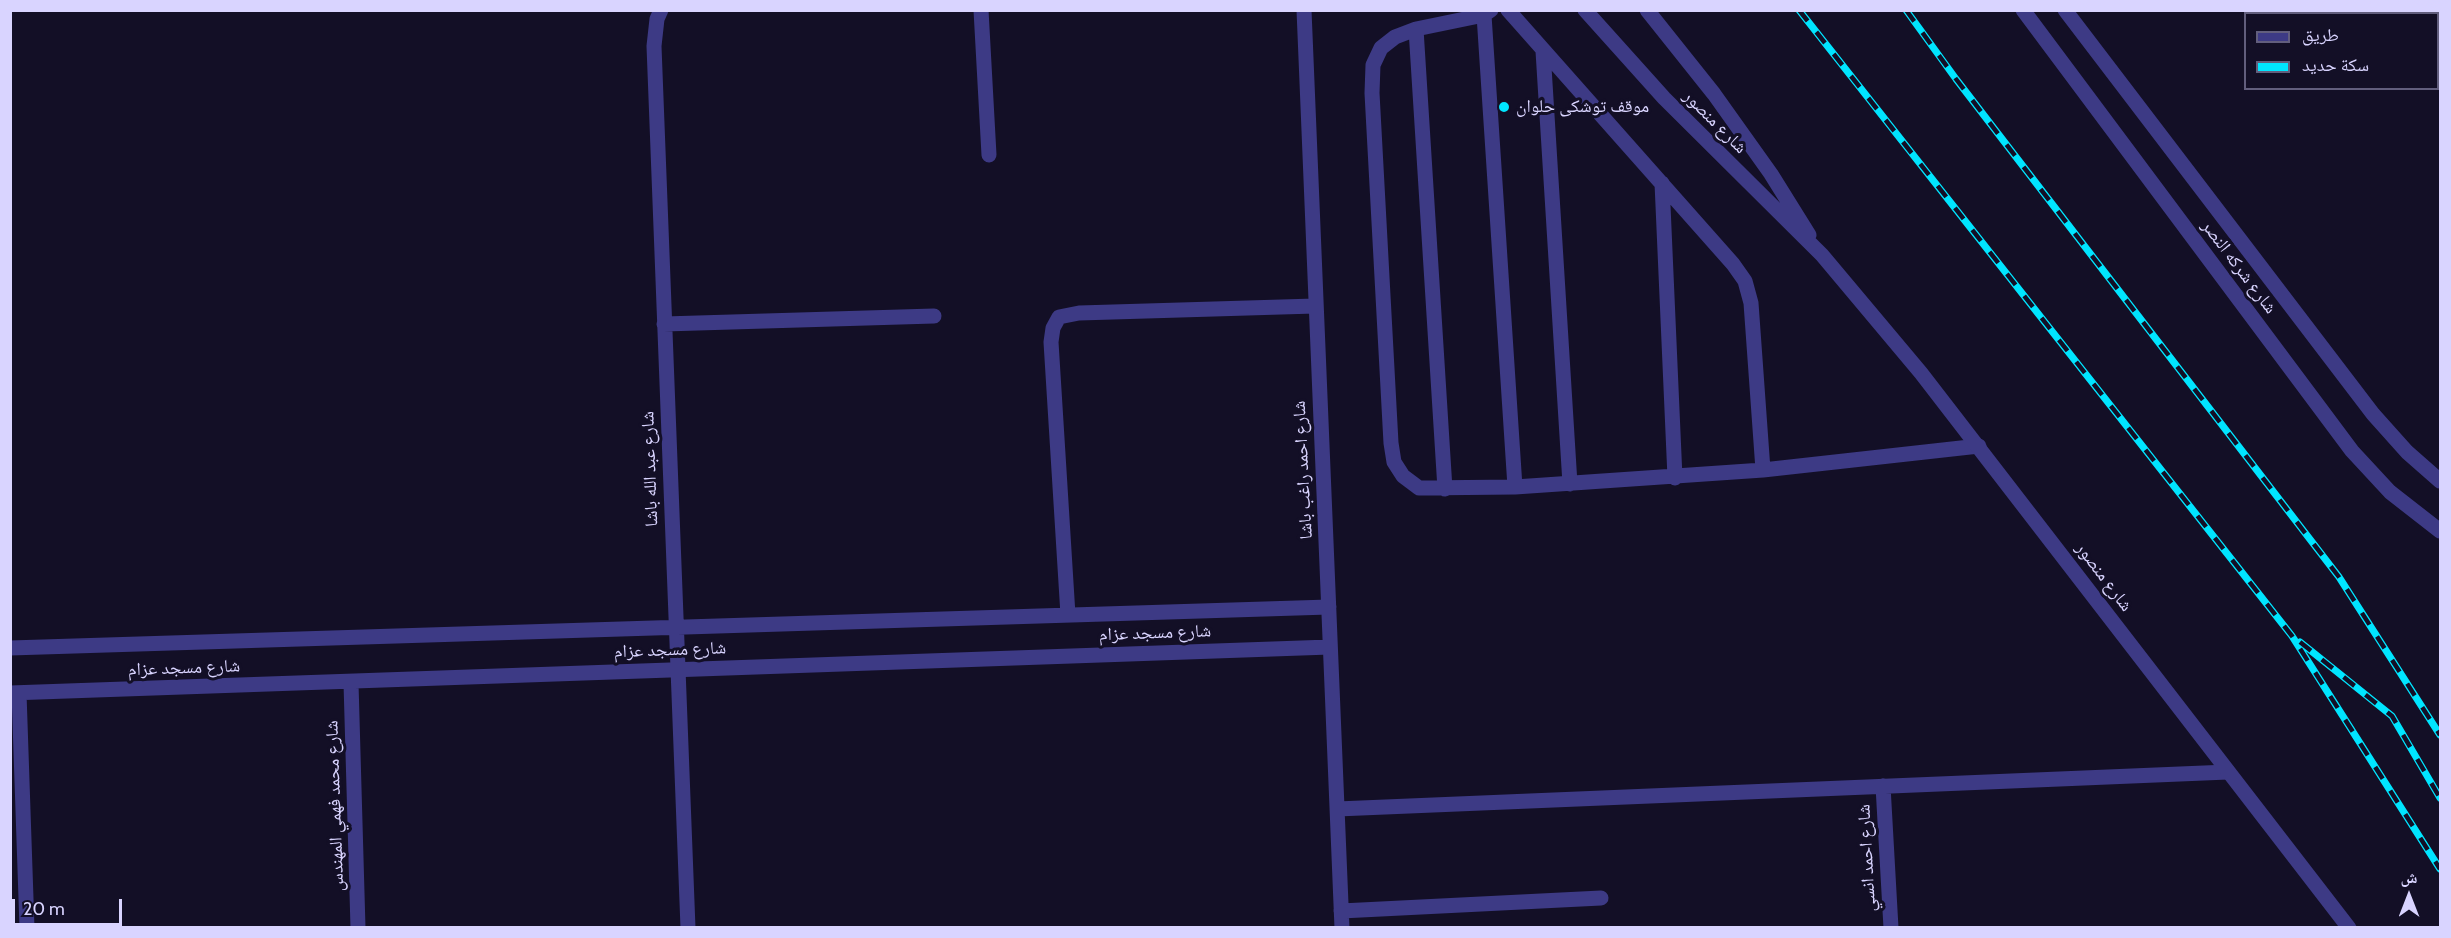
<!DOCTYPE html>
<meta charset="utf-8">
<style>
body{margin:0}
#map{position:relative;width:2451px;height:938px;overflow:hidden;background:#130f26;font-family:Cabin,"Noto Naskh Arabic",sans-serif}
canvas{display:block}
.frame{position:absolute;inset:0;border:12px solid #d9d4ff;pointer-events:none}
.legend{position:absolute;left:2244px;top:12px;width:195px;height:78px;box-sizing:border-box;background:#130f26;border:2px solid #625e7d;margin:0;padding:8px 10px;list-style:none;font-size:18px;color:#d9d4ff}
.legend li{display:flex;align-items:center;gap:12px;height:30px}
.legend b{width:30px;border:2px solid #625e7d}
.north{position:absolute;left:2379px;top:866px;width:60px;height:60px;-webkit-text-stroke:4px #130f26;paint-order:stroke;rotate:0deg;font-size:16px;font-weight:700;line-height:24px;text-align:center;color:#d9d4ff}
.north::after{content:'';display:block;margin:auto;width:21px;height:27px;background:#d9d4ff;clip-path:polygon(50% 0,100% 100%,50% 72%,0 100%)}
.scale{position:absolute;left:12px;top:899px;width:110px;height:27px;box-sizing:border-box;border:3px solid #d9d4ff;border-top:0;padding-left:8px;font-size:18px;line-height:21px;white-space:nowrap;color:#d9d4ff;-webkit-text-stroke:4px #130f26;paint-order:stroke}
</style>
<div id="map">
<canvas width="2451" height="938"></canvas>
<div class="frame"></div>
<ul class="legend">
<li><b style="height:8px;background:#3d3a85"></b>طريق</li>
<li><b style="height:8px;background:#00e5ff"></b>سكة حديد</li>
</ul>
<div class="north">ش</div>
<div class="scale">20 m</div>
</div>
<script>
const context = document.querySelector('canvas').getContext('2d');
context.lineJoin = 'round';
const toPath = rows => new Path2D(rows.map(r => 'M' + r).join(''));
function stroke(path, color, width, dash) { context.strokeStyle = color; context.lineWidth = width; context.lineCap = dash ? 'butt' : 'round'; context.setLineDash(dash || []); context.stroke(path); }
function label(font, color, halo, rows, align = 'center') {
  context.font = font + ' Cabin,"Noto Naskh Arabic",sans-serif'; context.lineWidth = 6; context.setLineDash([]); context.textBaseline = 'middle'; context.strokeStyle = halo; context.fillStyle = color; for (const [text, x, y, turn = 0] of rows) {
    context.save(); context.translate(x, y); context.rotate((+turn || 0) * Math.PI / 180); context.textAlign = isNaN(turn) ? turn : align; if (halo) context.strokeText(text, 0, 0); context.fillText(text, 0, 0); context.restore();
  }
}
const service = toPath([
 [1491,10,1484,15,1416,29,1395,37,1381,48,1373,65,1372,93,1391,443,1394,462,1403,476,1419,488,1515,487,1763,470,1979,446],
 [1508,10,1733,264,1745,281,1751,303,1763,470],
 [1484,15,1515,487],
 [1416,29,1445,489],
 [1543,51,1570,484],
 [1662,183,1675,478]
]);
const minor = toPath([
 [661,10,657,19,654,46,688,928],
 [981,10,989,155],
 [1304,10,1342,928],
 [664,324,934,316],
 [1068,615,1051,342,1053,328,1059,317,1079,313,1315,306],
 [10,648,1329,607],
 [351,683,358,928],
 [10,693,1330,647],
 [19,693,27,928],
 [1883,786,1891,928],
 [1337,809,2228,772],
 [1341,911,1601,898]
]);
const tertiary = toPath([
 [1585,10,1664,98,1822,255,1921,373,2349,928],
 [1647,10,1714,94,1771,174,1809,235],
 [2023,10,2352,451,2390,492,2440,531],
 [2065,10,2373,414,2407,452,2440,481]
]);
const rail = toPath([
 [1799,10,2292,636,2440,869],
 [1906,10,1956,79,2339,577,2440,735],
 [2300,642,2392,716,2440,798]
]);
const markers = [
 [1504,107,6,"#00e5ff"]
];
const poiNames = [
 ["موقف توشكى حلوان",1516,107]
];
const streetNames = [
 ["شارع منصور",1715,122,45],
 ["شارع شركه النصر",2239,267,53],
 ["شارع عبد الله باشا",650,469,-92],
 ["شارع احمد راغب باشا",1303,470,-93],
 ["شارع منصور",2104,577,53],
 ["شارع مسجد عزام",1155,633,-2],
 ["شارع مسجد عزام",670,650,-2],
 ["شارع مسجد عزام",184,668,-2],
 ["شارع محمد فهمي المهندس",335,806,-92],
 ["شارع احمد انسي",1867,858,-93]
];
stroke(service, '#3d3a85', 15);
stroke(minor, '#3d3a85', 15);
stroke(tertiary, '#3d3a85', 15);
stroke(rail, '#00e5ff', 7);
stroke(rail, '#130f26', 4.5, [14]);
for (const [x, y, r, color] of markers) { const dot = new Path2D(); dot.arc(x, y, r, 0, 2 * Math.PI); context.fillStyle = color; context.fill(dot); stroke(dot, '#130f26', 2); }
label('18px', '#d9d4ff', '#130f26', poiNames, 'left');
label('18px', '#d9d4ff', '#130f26', streetNames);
</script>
